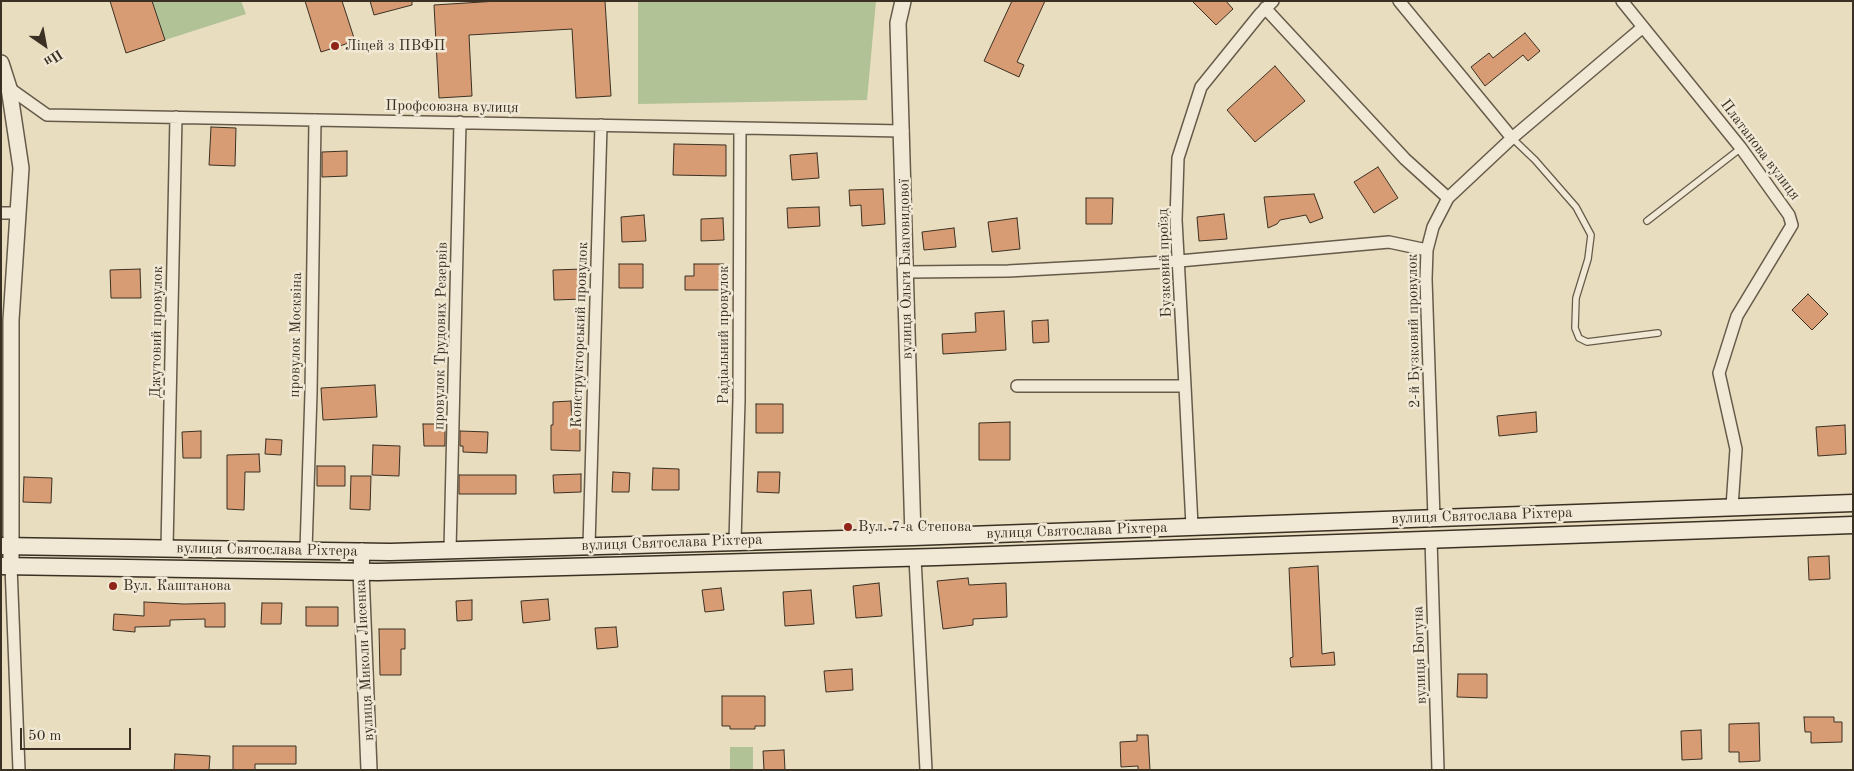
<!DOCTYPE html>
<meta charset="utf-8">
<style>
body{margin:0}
#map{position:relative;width:1854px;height:771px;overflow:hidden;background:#e9ddbf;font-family:"Old Standard TT",serif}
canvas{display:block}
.frame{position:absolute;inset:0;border:2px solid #3a3023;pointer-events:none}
.north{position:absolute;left:20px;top:20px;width:50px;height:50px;-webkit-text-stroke:4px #f1e9d5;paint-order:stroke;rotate:147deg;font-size:14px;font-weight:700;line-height:20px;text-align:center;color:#3a3023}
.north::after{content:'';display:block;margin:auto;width:18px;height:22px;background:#3a3023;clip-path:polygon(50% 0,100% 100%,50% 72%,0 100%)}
.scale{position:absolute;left:20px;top:728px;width:111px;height:22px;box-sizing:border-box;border:2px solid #3a3023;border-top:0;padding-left:6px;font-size:15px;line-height:18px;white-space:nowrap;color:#3a3023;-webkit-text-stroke:4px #f1e9d5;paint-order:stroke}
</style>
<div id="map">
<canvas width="1854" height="771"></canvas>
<div class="frame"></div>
<div class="north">Пн</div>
<div class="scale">50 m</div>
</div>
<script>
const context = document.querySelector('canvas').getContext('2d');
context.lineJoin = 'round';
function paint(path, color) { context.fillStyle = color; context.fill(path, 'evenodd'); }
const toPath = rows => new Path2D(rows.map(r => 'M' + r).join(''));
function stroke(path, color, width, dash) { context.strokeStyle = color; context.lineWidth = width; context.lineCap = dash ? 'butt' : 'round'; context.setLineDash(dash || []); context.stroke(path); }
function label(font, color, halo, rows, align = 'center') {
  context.font = font + ' "Old Standard TT",serif'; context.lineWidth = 5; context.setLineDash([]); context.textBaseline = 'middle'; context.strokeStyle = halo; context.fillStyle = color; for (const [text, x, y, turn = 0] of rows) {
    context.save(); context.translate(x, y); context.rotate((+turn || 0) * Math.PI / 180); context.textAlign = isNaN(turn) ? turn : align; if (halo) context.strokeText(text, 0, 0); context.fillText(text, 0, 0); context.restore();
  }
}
const green = toPath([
 [152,1,241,1,246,14,165,40],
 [638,1,876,1,867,100,638,104],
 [730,747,753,747,753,770,730,770]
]);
const building = toPath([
 [110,1,152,1,165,40,126,53,110,1],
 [305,1,342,1,355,41,321,52,305,1],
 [370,1,412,1,412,5,374,15,370,1],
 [498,1,605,1,611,96,576,98,572,29,469,35,472,96,439,98,434,5,498,1],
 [1012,1,1045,1,1017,62,1024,65,1019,77,984,61,1012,1],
 [1192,1,1226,1,1233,9,1216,25,1192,1],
 [1525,33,1540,51,1528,61,1523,55,1485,86,1471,67,1489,53,1493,58,1525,33],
 [1275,66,1305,101,1255,142,1227,110,1275,66],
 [211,127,236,128,235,166,209,165,211,127],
 [674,144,726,145,726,176,673,175,674,144],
 [347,151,347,176,322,177,322,152,347,151],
 [817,153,819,178,792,180,790,155,817,153],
 [1378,167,1398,198,1374,213,1354,182,1378,167],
 [883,189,885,224,862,226,861,205,850,206,849,190,883,189],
 [1314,194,1323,218,1310,223,1306,215,1280,220,1277,224,1268,228,1264,197,1314,194],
 [1086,198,1113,198,1112,224,1086,224,1086,198],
 [819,207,820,226,788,228,787,208,819,207],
 [1224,214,1227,239,1199,241,1197,217,1224,214],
 [644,215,646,241,622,242,621,217,644,215],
 [723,218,724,240,701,241,701,219,723,218],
 [1017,218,1020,249,992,252,988,222,1017,218],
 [954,228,956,247,924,250,922,232,954,228],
 [619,264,643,264,643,288,619,288,619,264],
 [694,264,724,264,724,290,685,290,685,276,694,276,694,264],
 [140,269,141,298,111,298,110,270,140,269],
 [583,269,584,299,554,300,553,270,583,269],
 [1808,294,1828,314,1812,330,1792,310,1808,294],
 [1004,311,1006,350,943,354,942,334,976,332,975,313,1004,311],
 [1048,320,1049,342,1033,343,1032,321,1048,320],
 [375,385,377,417,323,420,321,388,375,385],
 [571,401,572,426,580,426,580,451,551,450,551,425,553,425,553,402,571,401],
 [756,404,783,404,783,433,756,433,756,404],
 [1536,412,1537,432,1499,436,1497,416,1536,412],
 [1010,422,1010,460,979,460,979,423,1010,422],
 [423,424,445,424,445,446,424,446,423,424],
 [1845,425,1846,454,1818,456,1816,427,1845,425],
 [201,431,201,458,183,458,182,432,201,431],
 [460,431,488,432,487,453,463,452,463,446,460,446,460,431],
 [266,439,282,440,281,455,265,454,266,439],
 [373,445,400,446,399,476,372,475,373,445],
 [259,454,260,472,245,472,244,510,227,509,227,455,259,454],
 [317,466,345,466,345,486,317,486,317,466],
 [653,468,679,469,679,490,652,490,653,468],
 [613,472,630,473,629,492,612,492,613,472],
 [758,472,780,472,779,493,757,492,758,472],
 [581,474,581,492,554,493,553,475,581,474],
 [459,475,516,475,516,494,459,494,459,475],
 [351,476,371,476,370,510,350,509,351,476],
 [24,477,52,478,51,503,23,502,24,477],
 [1829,556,1830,579,1809,580,1808,557,1829,556],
 [1318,566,1322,654,1334,652,1335,665,1291,667,1290,658,1293,657,1289,568,1318,566],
 [968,578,969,585,1006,583,1007,617,973,619,973,625,943,629,937,581,968,578],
 [879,583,882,616,856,618,853,586,879,583],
 [721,588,724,610,705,612,702,590,721,588],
 [811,590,814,624,785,626,783,592,811,590],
 [548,599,550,620,523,623,521,601,548,599],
 [472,600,472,620,457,621,456,601,472,600],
 [144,602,184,604,225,603,225,627,205,627,205,619,170,620,170,626,135,627,135,632,113,630,114,614,144,616,144,602],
 [262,603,282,603,281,624,261,624,262,603],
 [306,607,338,607,338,626,306,626,306,607],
 [616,627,618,647,597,649,595,628,616,627],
 [379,629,405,629,405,649,401,649,401,675,380,675,379,629],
 [852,669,853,690,826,692,824,671,852,669],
 [1458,674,1487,674,1487,698,1457,697,1458,674],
 [722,696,765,696,765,726,755,726,755,729,730,729,730,726,722,726,722,696],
 [1804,717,1834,717,1834,722,1842,722,1842,742,1811,743,1811,732,1805,732,1804,717],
 [1759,723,1760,761,1739,762,1739,752,1729,752,1729,724,1759,723],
 [1701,730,1702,759,1682,760,1681,731,1701,730],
 [1137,735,1148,735,1150,770,1138,770,1138,766,1121,767,1120,742,1137,741,1137,735],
 [233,746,296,746,296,764,255,764,255,770,233,770,233,746],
 [784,750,785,770,764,770,763,751,784,750],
 [175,754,210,756,209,770,174,770,175,754]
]);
const service = toPath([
 [1512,138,1535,160,1576,207,1591,235,1588,259,1576,298,1575,328,1579,338,1587,342,1658,333],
 [1647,221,1741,148]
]);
const minor = toPath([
 [1399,1,1512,138],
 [1622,1,1741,148,1789,215,1792,225,1737,316,1719,373,1736,449,1732,507],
 [1265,8,1405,159,1448,198],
 [9,88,47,115,903,131],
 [1,213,18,213],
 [907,272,1008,271,1101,266,1179,261,1389,242,1427,250],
 [1017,386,1185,386,1176,220,1178,158,1201,87,1260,14,1273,1],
 [1185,386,1192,526],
 [1434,518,1426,279,1427,250,1433,227,1448,198,1512,138,1643,27],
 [1431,539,1438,770],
 [735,542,739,400,740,128],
 [589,546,601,125],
 [167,548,176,117],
 [306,550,311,393,315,120],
 [450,550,460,122],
 [915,558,926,770],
 [11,566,19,770]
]);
const tertiary = toPath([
 [903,1,898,23,913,537],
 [1,63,9,88,21,168,11,320,11,566],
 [362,551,361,571,369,770]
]);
const secondary = toPath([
 [1,546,390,552,913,537,1853,503],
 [1,566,378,572,936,557,1853,525]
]);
const markers = [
 [335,46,5,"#8f2418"],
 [848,527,5,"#8f2418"],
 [113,586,5,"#8f2418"]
];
const poiNames = [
 ["Ліцей з ПВФП",345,46],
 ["Вул. 7-а Степова",858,527],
 ["Вул. Каштанова",123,586]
];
const streetNames = [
 ["Профсоюзна вулиця",452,107,1],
 ["Платанова вулиця",1760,150,53],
 ["Бузковий проїзд",1165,263,-92],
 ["вулиця Ольги Благовидової",906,269,-91],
 ["2-й Бузковий провулок",1414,331,-91],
 ["Джутовий провулок",157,332,-89],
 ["провулок Москвіна",296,335,-89],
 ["Конструкторський провулок",580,335,-88],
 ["Радіальний провулок",724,335,-90],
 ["провулок Трудових Резервів",441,336,-89],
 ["вулиця Святослава Ріхтера",1482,516,-2],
 ["вулиця Святослава Ріхтера",1077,531,-2],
 ["вулиця Святослава Ріхтера",672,543,-2],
 ["вулиця Святослава Ріхтера",267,550,1],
 ["вулиця Богуна",1420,655,-92],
 ["вулиця Миколи Лисенка",365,660,-93]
];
paint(green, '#b1c296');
paint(building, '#d89c75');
stroke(building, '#3a3023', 1);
stroke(service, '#665b4a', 8);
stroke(minor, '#665b4a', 14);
stroke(tertiary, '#665b4a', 18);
stroke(secondary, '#3a3023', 19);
stroke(service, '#f1e9d5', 5.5);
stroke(minor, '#f1e9d5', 11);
stroke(tertiary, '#f1e9d5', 15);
stroke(secondary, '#f1e9d5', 16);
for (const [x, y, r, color] of markers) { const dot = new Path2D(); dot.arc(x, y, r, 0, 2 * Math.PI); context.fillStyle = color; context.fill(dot); stroke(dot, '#f1e9d5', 2); }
label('15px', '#3a3023', '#f1e9d5', poiNames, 'left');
label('15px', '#3a3023', '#f1e9d5', streetNames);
</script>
